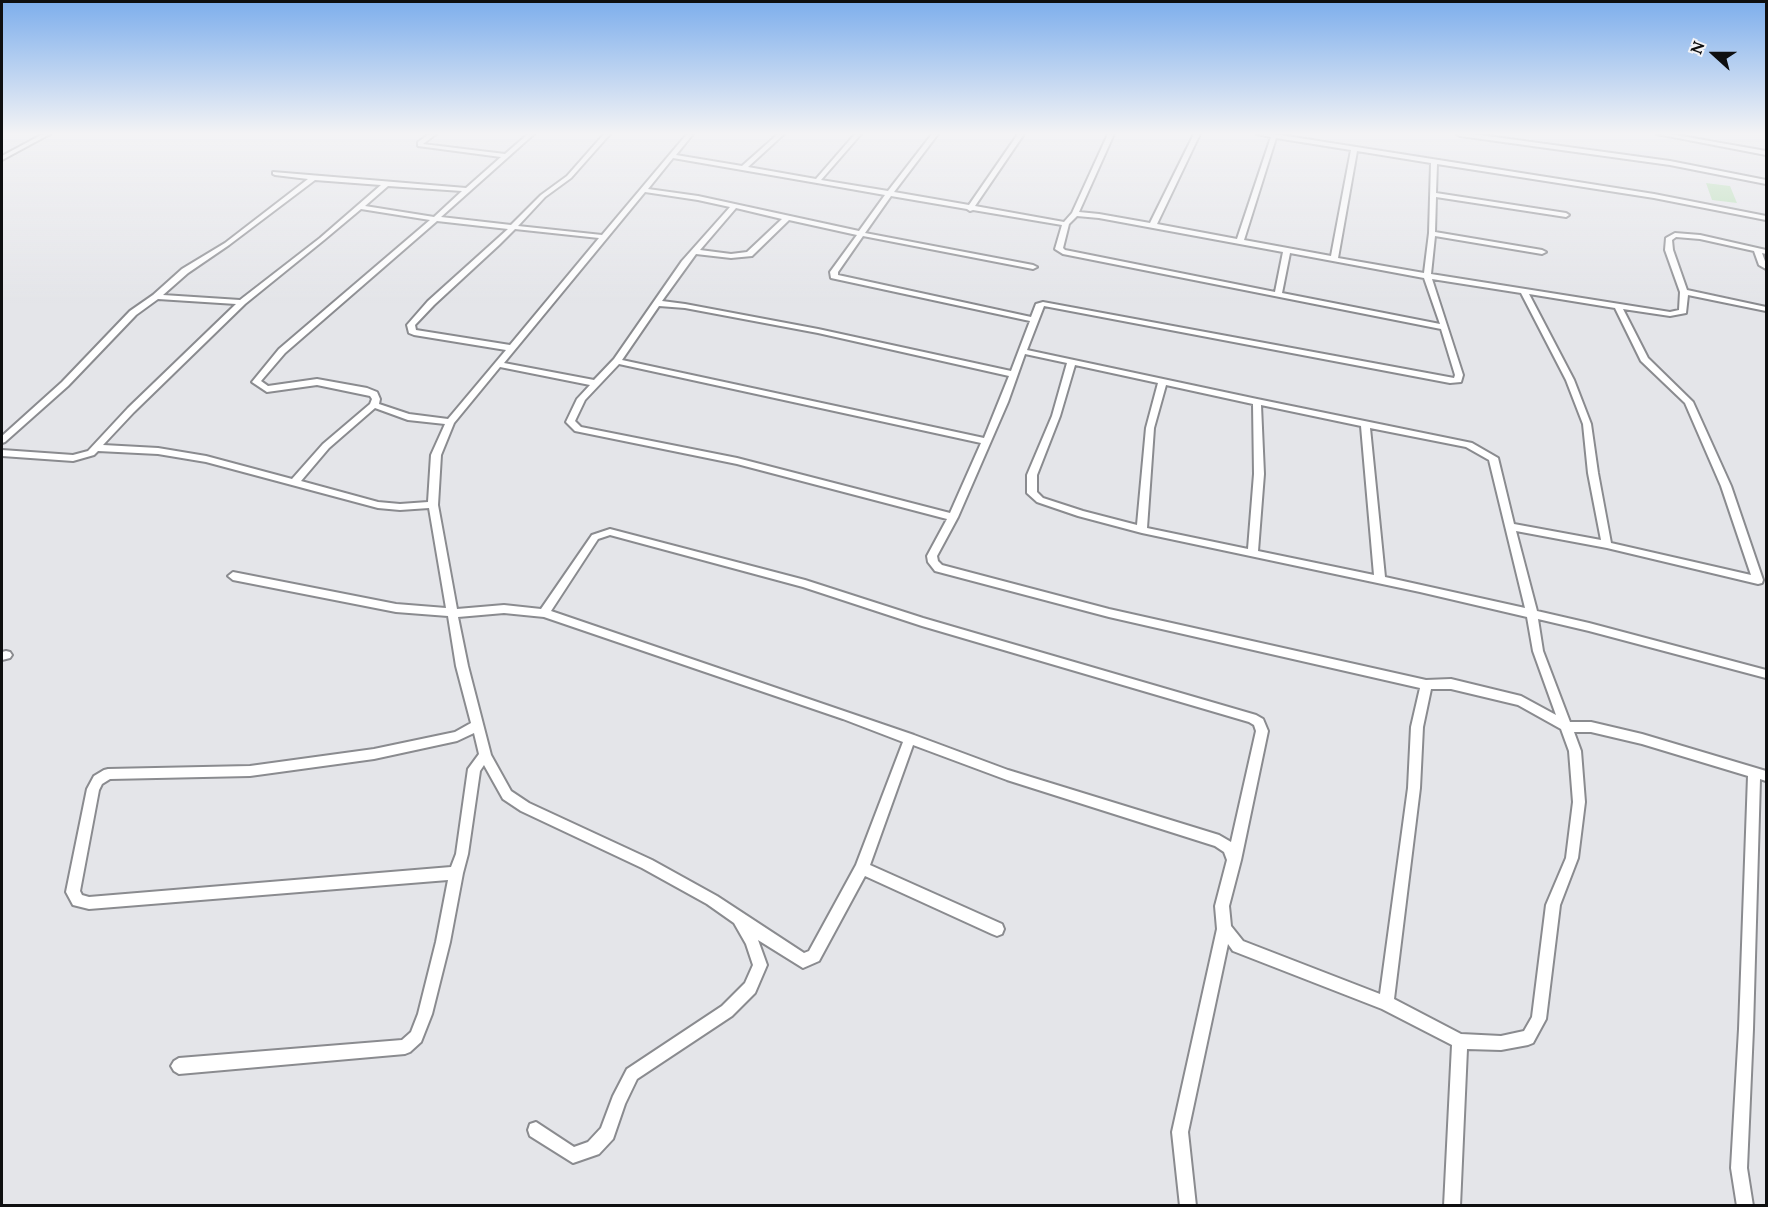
<!DOCTYPE html>
<style>
body{margin:0}
#map{position:relative;width:1768px;height:1207px;overflow:hidden;background:#e4e5e9;font-family:Lora,serif}
canvas{display:block}
.frame{position:absolute;inset:0;border:3px solid #0e0f10;pointer-events:none}
.north{position:absolute;left:1684px;top:24px;width:60px;height:60px;-webkit-text-stroke:4px #f2f3f7;paint-order:stroke;rotate:291deg;font-size:16px;font-weight:700;line-height:24px;text-align:center;color:#0e0f10}
.north::after{content:'';display:block;margin:auto;width:21px;height:27px;background:#0e0f10;clip-path:polygon(50% 0,100% 100%,50% 72%,0 100%)}
</style>
<div id="map">
<canvas width="1768" height="1207"></canvas>
<div class="frame"></div>
<div class="north">N</div>
</div>
<script>
const context = document.querySelector('canvas').getContext('2d');
context.lineJoin = 'round';
function paint(path, color) { context.fillStyle = color; context.fill(path, 'evenodd'); }
const toPath = rows => new Path2D(rows.map(r => 'M' + r).join(''));
function stroke(path, color, width, dash) { context.strokeStyle = color; context.lineWidth = width; context.lineCap = dash ? 'butt' : 'round'; context.setLineDash(dash || []); context.stroke(path); }
const green = toPath([
 [1706,183,1730,186,1737,203,1712,200]
]);
const street = toPath([
 [43,134,50,134,2,160,2,156,43,134],
 [429,134,436,134,423,144,505,154,528,134,534,134,441,217,511,225,541,195,567,176,604,134,610,134,571,178,545,197,518,226,602,235,687,134,693,134,676,155,742,166,778,134,784,134,748,167,816,179,855,134,861,134,821,180,888,191,932,134,938,134,894,192,969,205,1018,134,1024,134,975,206,1064,222,1072,213,1108,134,1114,134,1079,212,1099,214,1150,223,1194,134,1200,134,1157,224,1237,239,1271,137,1257,134,1274,134,1654,194,1766,216,1766,220,1654,198,1437,164,1436,193,1566,213,1569,215,1566,217,1436,197,1435,232,1542,250,1546,252,1542,254,1435,236,1431,274,1670,312,1679,310,1680,292,1665,250,1666,238,1675,233,1700,235,1766,250,1766,254,1762,253,1766,264,1766,269,1759,265,1754,251,1700,239,1676,237,1672,240,1673,250,1687,290,1766,307,1766,311,1688,295,1686,313,1670,316,1623,309,1648,358,1693,402,1731,486,1763,580,1762,583,1758,584,1607,548,1516,531,1537,611,1589,623,1766,670,1766,678,1589,631,1538,619,1543,651,1570,722,1591,722,1642,734,1766,771,1766,781,1760,779,1753,1029,1747,1168,1753,1206,1737,1206,1731,1168,1739,1029,1748,776,1642,744,1591,732,1574,732,1581,751,1585,802,1578,858,1560,905,1546,1019,1533,1043,1528,1045,1501,1050,1467,1049,1460,1206,1444,1206,1452,1045,1382,1009,1233,951,1228,944,1188,1132,1196,1206,1180,1206,1172,1132,1217,929,1215,906,1227,860,1224,852,1215,846,1007,780,913,745,870,865,1002,924,1004,929,1002,934,997,936,992,934,865,876,819,961,803,968,758,940,767,965,755,993,732,1016,637,1079,625,1104,613,1139,599,1154,573,1163,530,1136,528,1130,530,1124,536,1122,574,1147,588,1142,601,1128,613,1096,627,1069,722,1006,745,983,753,965,746,944,734,923,707,904,642,868,521,811,503,799,484,765,480,771,468,854,463,873,450,942,432,1014,421,1042,410,1052,405,1054,179,1074,174,1071,171,1066,174,1061,179,1058,402,1040,411,1032,418,1014,436,942,448,880,89,909,73,905,66,892,87,789,94,776,104,770,108,769,250,766,374,749,455,732,471,723,456,666,448,616,396,612,233,580,228,576,233,572,396,604,446,608,429,508,400,510,378,508,206,462,158,454,98,451,94,455,73,461,2,456,2,450,73,455,88,451,128,408,236,304,158,299,136,315,68,386,5,442,2,443,2,436,62,382,130,311,153,295,182,269,225,243,308,179,275,175,273,174,273,172,466,188,501,157,418,146,418,142,429,134],
 [1276,138,1351,150,1331,256,1244,240,1276,138],
 [1357,151,1431,163,1429,233,1424,273,1338,258,1357,151],
 [673,158,817,183,885,195,859,231,698,196,648,189,673,158],
 [315,180,381,185,320,238,240,300,163,295,188,273,229,245,315,180],
 [388,186,462,191,434,217,365,206,388,186],
 [645,192,698,200,730,207,682,261,614,359,594,380,504,363,645,192],
 [891,196,967,209,970,211,973,210,1062,225,1055,249,1063,254,1441,329,1455,375,1454,378,1043,302,1036,304,1031,317,838,275,838,272,863,236,1033,269,1037,267,1033,265,865,233,891,196],
 [736,208,782,219,747,252,731,254,700,250,736,208],
 [361,209,430,220,279,349,252,382,267,392,317,385,370,396,372,399,370,404,323,444,292,479,206,456,158,448,103,445,134,412,245,304,324,240,361,209],
 [1077,216,1099,218,1283,252,1275,292,1065,250,1063,248,1069,224,1077,216],
 [789,220,857,235,830,272,831,278,1030,321,1011,371,818,329,685,304,662,301,696,254,731,258,752,256,789,220],
 [437,221,508,229,428,301,407,325,409,333,414,335,506,350,448,419,409,414,379,404,380,399,377,392,367,388,317,379,268,386,261,381,285,353,437,221],
 [515,229,599,238,510,345,416,330,415,325,434,305,499,245,515,229],
 [1290,253,1424,278,1440,324,1282,293,1290,253],
 [1432,279,1521,293,1566,380,1583,424,1588,473,1601,540,1514,524,1498,458,1472,443,1257,399,1027,350,1044,306,1450,383,1461,382,1463,375,1432,279],
 [1529,294,1615,308,1641,361,1685,403,1721,486,1751,575,1611,543,1598,473,1591,424,1574,380,1529,294],
 [659,306,685,308,818,333,1009,376,984,438,622,360,659,306],
 [1025,354,1067,363,1052,416,1027,475,1027,493,1037,502,1078,516,1142,533,1420,592,1527,617,1533,651,1556,715,1521,696,1451,679,1426,680,1109,609,942,565,938,561,937,556,958,517,1008,402,1025,354],
 [619,364,981,443,950,513,737,458,581,427,575,421,585,400,619,364],
 [1075,365,1158,383,1146,428,1137,525,1083,511,1043,498,1037,492,1037,475,1060,416,1075,365],
 [500,367,590,385,577,399,566,422,575,431,737,464,947,519,927,556,928,562,935,571,1109,617,1420,688,1411,727,1408,788,1380,994,1243,941,1231,926,1229,906,1241,860,1268,731,1263,719,1256,715,923,618,805,580,610,529,592,535,541,609,504,605,457,609,438,505,441,455,454,423,500,367],
 [1166,385,1253,404,1254,474,1248,549,1147,528,1154,428,1166,385],
 [1261,405,1361,426,1374,575,1258,551,1264,474,1261,405],
 [375,408,408,420,445,424,431,455,428,502,400,504,378,502,301,481,329,448,375,408],
 [1370,428,1466,447,1489,460,1525,608,1385,577,1370,428],
 [610,535,803,587,922,626,1249,722,1254,725,1256,731,1231,842,1219,835,1008,770,914,735,551,611,598,539,610,535],
 [504,613,544,617,843,719,903,742,856,865,809,951,804,953,717,896,652,860,529,803,511,791,491,755,468,666,458,617,504,613],
 [1431,689,1451,689,1518,705,1561,729,1569,751,1573,802,1566,858,1546,905,1532,1017,1524,1031,1501,1036,1461,1034,1394,999,1420,788,1423,727,1431,689],
 [474,733,479,754,468,769,456,854,451,867,89,897,82,895,80,891,99,790,102,784,110,779,250,776,374,759,457,741,474,733],
 [1457,134,1473,134,1670,161,1766,180,1766,184,1670,165,1460,136,1457,134],
 [1657,134,1670,134,1766,151,1766,155,1657,134],
 [6,651,10,652,12,655,10,658,2,660,2,652,6,651]
]);
paint(green, '#b1dcad');
stroke(street, '#8a8b8f', 4);
paint(street, '#fff');
const sky = context.createLinearGradient(0, 0, 0, 303);
sky.addColorStop(0, '#7daeec');
sky.addColorStop(0.44, '#f3f3f5');
sky.addColorStop(1, '#f3f3f500');
context.fillStyle = sky;
context.fillRect(0, 0, 1768, 303);
</script>
